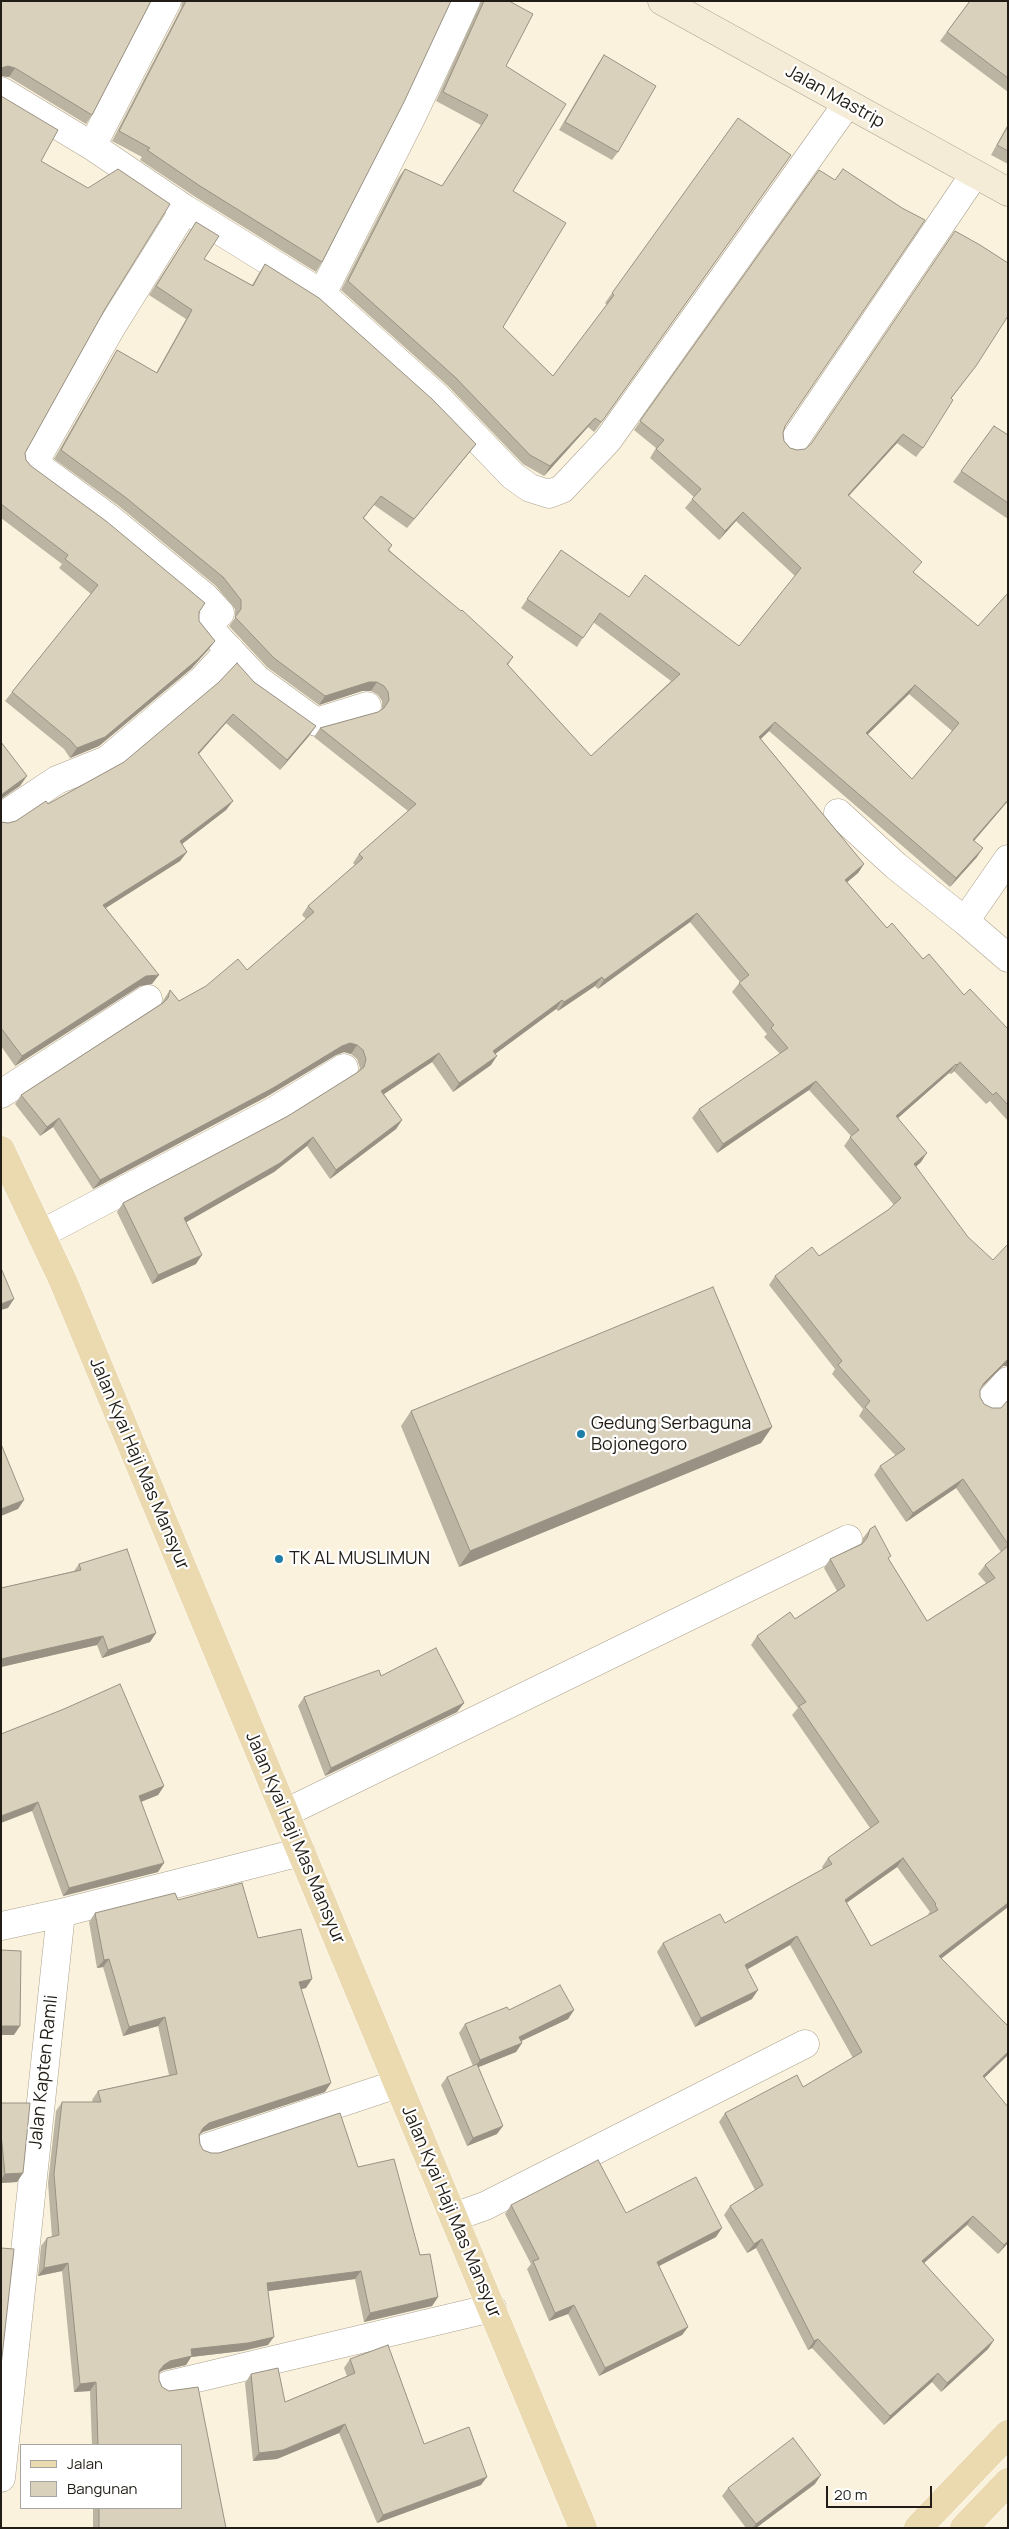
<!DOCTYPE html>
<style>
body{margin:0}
#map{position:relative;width:1009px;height:2529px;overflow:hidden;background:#fbf2dd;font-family:Manrope,sans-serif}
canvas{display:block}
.frame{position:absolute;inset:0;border:2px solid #211d16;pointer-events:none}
.legend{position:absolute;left:20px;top:2444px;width:162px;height:65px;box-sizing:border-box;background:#fff;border:1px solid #a6a5a2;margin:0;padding:6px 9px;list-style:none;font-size:15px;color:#211d16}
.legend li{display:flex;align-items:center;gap:10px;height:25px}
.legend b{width:25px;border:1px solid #a6a5a2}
.scale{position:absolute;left:826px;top:2486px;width:106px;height:22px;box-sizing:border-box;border:2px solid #211d16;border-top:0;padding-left:6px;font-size:15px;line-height:18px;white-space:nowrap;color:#211d16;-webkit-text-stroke:4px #fff;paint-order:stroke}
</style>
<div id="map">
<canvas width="1009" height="2529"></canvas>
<div class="frame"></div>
<ul class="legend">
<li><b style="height:6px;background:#ebd9af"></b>Jalan</li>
<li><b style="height:14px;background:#dad1bc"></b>Bangunan</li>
</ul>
<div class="scale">20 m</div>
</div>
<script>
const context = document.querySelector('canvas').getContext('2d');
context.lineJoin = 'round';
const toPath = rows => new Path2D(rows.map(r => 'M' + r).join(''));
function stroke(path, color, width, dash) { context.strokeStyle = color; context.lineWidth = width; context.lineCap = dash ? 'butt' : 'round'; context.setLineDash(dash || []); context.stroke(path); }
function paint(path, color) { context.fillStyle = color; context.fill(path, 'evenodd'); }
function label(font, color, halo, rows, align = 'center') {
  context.font = font + ' Manrope,sans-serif'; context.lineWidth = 4.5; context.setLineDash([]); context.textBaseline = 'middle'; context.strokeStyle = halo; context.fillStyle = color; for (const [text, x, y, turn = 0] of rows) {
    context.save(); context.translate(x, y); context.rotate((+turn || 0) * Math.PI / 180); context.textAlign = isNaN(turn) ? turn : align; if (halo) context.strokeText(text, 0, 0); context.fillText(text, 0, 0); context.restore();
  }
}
const minor = toPath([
 [1,91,92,146,185,209,322,294,437,397,513,476,530,488,549,494,562,489,608,440,847,104],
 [92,146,167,1],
 [185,209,112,326,34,463,109,518,205,597,220,613,207,626,257,679,316,722,367,706],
 [322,294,411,118,466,1],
 [792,444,974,175],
 [838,813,896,866,965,921],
 [1,817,57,780,107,760,202,680,230,650],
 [1008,859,965,921,1008,958],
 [1,1094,148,999],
 [41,1234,274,1111,344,1068],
 [989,1402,1008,1381],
 [285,1813,848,1539],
 [1,1926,61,1913],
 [208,2147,397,2084],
 [454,2217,485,2206,805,2044],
 [168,2385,492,2308],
 [1,2478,61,1913,301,1852]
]);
const secondary = toPath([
 [662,1,1008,192]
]);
const primary = toPath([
 [1,1150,63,1281,583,2528],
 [918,2528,1008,2434],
 [964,2528,1008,2482]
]);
const wall = toPath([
 [1,1,92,115,86,124,9,77,1,76],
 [182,1,451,1,322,262,316,272,194,196,140,160,142,157,112,141,181,8],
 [481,1,509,1,506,66,513,191,503,327,553,376,607,305,605,303,612,293,791,155,596,430,594,432,588,427,544,476,523,464,448,386,341,290,398,178,405,169,442,186,481,125,436,101],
 [968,1,1008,1,1008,92,940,41,969,2],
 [604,55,618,152,612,160,559,130,598,64],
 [1,96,41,161,105,309,25,453,26,460,31,466,199,612,199,621,215,641,208,650,191,669,99,746,70,758,64,749,5,701,12,692,91,594,59,568,62,564,1,518],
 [1008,124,1008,164,991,155],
 [819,170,785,426,783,433,784,441,790,448,797,450,805,449,976,366,951,399,923,448,916,457,897,443,849,496,914,573,978,626,1008,593,1008,801,974,841,977,857,950,887,769,731,761,739,864,864,858,873,847,882,887,928,964,995,1008,1029,1008,1121,990,1101,986,1104,954,1071,951,1074,949,1073,898,1118,921,1162,916,1167,1003,1366,981,1388,980,1390,980,1397,984,1404,992,1408,1001,1408,1008,1400,1008,1907,941,1958,1008,2026,1008,2055,984,2078,1008,2243,998,2254,967,2225,924,2263,994,2340,988,2349,941,2392,932,2382,884,2425,812,2348,808,2350,756,2248,747,2253,724,2215,730,2206,755,2190,719,2122,725,2113,803,2087,853,2058,790,1945,748,1969,752,1999,695,2027,657,1952,663,1943,725,1923,823,1869,822,1867,828,1858,870,1828,792,1715,798,1708,751,1645,757,1636,795,1619,837,1591,824,1568,830,1559,862,1543,863,1538,870,1529,927,1621,986,1583,978,1574,985,1565,1001,1552,956,1488,906,1522,874,1475,880,1466,896,1456,859,1416,863,1409,832,1374,835,1369,769,1285,775,1276,819,1256,888,1210,894,1205,844,1146,851,1136,809,1090,717,1153,692,1118,699,1109,780,1054,764,1037,767,1034,732,992,740,982,690,922,598,989,595,986,558,1011,556,1009,495,1054,491,1065,453,1092,432,1062,384,1094,402,1120,396,1129,330,1179,307,1146,274,1172,186,1222,196,1264,152,1284,117,1212,123,1203,288,1116,358,1072,360,1068,357,1059,351,1054,344,1052,336,1055,266,1097,93,1189,53,1127,40,1136,15,1104,21,1095,162,1003,164,999,170,990,179,1001,247,970,306,919,302,915,308,906,355,865,353,863,359,854,408,811,314,737,320,728,378,712,382,709,382,701,378,695,371,691,362,691,319,705,267,667,229,626,235,618,235,609,216,586,119,506,54,459,111,360,117,350,156,373,186,319,149,295,196,222,204,259,252,285,259,273,265,264,476,444,469,453,407,528,374,505,364,518,392,545,389,550,513,657,508,665,591,756,671,681,593,622,577,647,521,608,561,550,629,597,739,646,795,576,736,521,719,540,685,508,694,497,650,458,656,448,634,430],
 [909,694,952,731,912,779,868,734],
 [897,1867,930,1912,928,1914,929,1915,871,1946,846,1903],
 [994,426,1008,435,1008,519,953,482],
 [254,682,309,736,280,770,226,723,198,754,233,801,226,810,182,844,187,852,180,861,106,908,152,984,140,986,15,1066,1,1046,1,822,8,823,16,821,48,804,124,762],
 [411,1411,772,1427,761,1443,459,1567,401,1426],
 [79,1564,156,1633,150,1642,102,1658,97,1645,1,1667,1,1588,74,1571],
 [304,1697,464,1703,457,1712,325,1776,298,1706],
 [1,1734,164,1786,158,1795,141,1802,158,1872,63,1896,32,1811],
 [178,1900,258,1938,306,1988,301,1989,325,2092,203,2132,199,2135,200,2144,203,2150,211,2153,358,2167,420,2255,438,2297,432,2306,364,2322,355,2279,268,2291,268,2345,242,2351,191,2357,186,2365,164,2370,159,2372,159,2380,226,2528,93,2528,93,2509,76,2508,181,2508,92,2445,90,2391,74,2392,62,2271,38,2276,41,2246,47,2238,52,2237,48,2183,56,2111,62,2102,93,2102,92,2100,98,2091,169,2075,158,2026,123,2036,103,1967,97,1968,89,1922,95,1913],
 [509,2010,574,2010,568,2019,521,2041,522,2043,516,2052,478,2067,497,2134,467,2146,441,2085,447,2077,473,2066,459,2033,465,2024],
 [1,2103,23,2173,17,2182,1,2183],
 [511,2205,626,2213,716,2237,659,2266,688,2327,682,2335,599,2376,568,2314,549,2321,527,2269,531,2264,505,2214],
 [350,2359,424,2444,481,2485,377,2523,339,2433,277,2459,253,2461,245,2383,251,2374,285,2402,347,2376,344,2368],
 [815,2484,756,2528,746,2528,722,2496,728,2488]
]);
const shadedWall = toPath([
 [8,66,15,68,9,77,1,76,1,68],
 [595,418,588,427,544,476,550,466],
 [903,434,897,443,841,504,848,495],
 [476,444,469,453,407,528,414,519],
 [743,512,736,521,719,540,725,531],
 [215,641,208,650,191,669,99,746,70,758,77,748],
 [369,682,377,682,371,691,362,691,319,705,325,696],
 [915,685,909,694,860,742,866,733],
 [233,714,226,723,191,763,198,753],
 [775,722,769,731,753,746,759,737],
 [316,726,309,736,280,770,287,760],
 [27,776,20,786,1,799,1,795],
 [1008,800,1008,801,967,849,973,840],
 [233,801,226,810,173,851,180,841],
 [983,848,977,857,950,887,956,878],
 [187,852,180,861,96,914,103,905],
 [864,864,858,873,839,889,845,880],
 [697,913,690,922,598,989,604,980],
 [159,975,152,984,140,986,15,1066,22,1056,146,976],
 [602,977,595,986,558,1011,564,1002],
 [562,1000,556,1009,487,1060,493,1051],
 [350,1043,357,1045,351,1054,344,1052,336,1055,266,1097,93,1189,100,1180,342,1046],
 [439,1053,432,1062,375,1100,381,1091],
 [497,1056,491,1065,453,1092,459,1083],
 [960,1062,954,1071,951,1074,957,1065],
 [956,1064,949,1073,890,1125,896,1116],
 [816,1081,809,1090,717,1153,723,1144],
 [59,1118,53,1127,40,1136,47,1127],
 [402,1120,396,1129,330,1179,336,1170],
 [313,1137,307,1146,274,1172,178,1227,184,1218],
 [927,1153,921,1162,908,1173,914,1164],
 [202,1255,196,1264,152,1284,158,1275],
 [14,1299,8,1308,1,1310,1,1304],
 [1008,1359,1008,1366,1003,1366,977,1392,984,1383],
 [772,1427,761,1443,459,1567,470,1551],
 [963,1479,956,1488,906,1522,913,1513],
 [24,1500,18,1509,1,1516,1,1509],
 [156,1633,150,1642,102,1658,108,1650],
 [103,1636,97,1645,1,1667,1,1659],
 [464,1703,457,1712,325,1776,331,1768],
 [164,1786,158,1795,133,1805,139,1796],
 [38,1802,32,1811,1,1823,1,1816],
 [903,1858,897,1867,838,1909,845,1900],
 [164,1863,158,1872,63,1896,69,1888],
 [1008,1903,1008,1907,933,1965,939,1956],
 [797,1936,790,1945,739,1974,745,1965],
 [109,1959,103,1967,97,1968,104,1960],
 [312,1979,306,1988,293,1991,299,1982],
 [758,1990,752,1999,695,2027,701,2018],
 [574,2010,568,2019,513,2045,519,2037],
 [165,2017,158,2026,123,2036,129,2027],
 [1,2026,20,2026,14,2035,1,2035],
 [522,2043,516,2052,474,2069,480,2060],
 [1008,2052,1008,2055,977,2085,983,2076],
 [331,2083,325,2092,203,2132,197,2136,203,2128,209,2123],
 [503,2126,497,2134,467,2146,473,2138],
 [23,2173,17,2182,1,2183,1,2179,5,2174],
 [973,2216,967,2225,916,2270,922,2261],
 [722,2228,716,2237,651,2270,657,2262],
 [762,2239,756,2248,747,2253,754,2244],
 [1008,2241,1008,2243,998,2254,1004,2245],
 [68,2263,62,2271,38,2276,44,2268],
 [361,2271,355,2279,261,2292,267,2283],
 [438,2297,432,2306,364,2322,370,2313],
 [574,2305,568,2314,549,2321,555,2313],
 [688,2327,682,2335,599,2376,605,2368],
 [274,2337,268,2345,242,2351,191,2357,186,2365,164,2370,158,2373,164,2365,191,2349],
 [818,2339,812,2348,808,2350,814,2341],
 [994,2340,988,2349,941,2392,947,2383],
 [938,2373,932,2382,884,2425,890,2416],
 [96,2382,90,2391,74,2392,80,2384],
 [345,2424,339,2433,277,2459,253,2461,259,2453],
 [821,2475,815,2484,756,2528,753,2528,756,2524],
 [487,2477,481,2485,377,2523,383,2515]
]);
const building = toPath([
 [1,1,151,1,92,115,15,68,8,66,1,68,1,1],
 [186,1,451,1,404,102,322,262,200,186,147,150,150,148,119,131,186,1],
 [484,1,509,1,533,14,506,66,566,104,513,191,566,223,503,327,553,376,614,295,612,293,738,118,791,155,603,420,601,422,595,418,550,466,530,455,455,377,348,281,405,169,442,186,488,115,443,92,484,1],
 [970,1,1008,1,1008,78,947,32,970,1],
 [604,55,656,86,618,152,565,122,604,55],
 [1,96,58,130,41,161,88,188,118,169,170,204,105,309,25,453,26,460,31,466,106,521,205,603,199,612,199,621,215,641,198,659,105,737,77,748,70,740,12,692,98,585,65,559,68,555,1,504,1,96],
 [1008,126,1008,151,997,145,1008,126],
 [843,169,902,208,925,220,785,426,783,433,784,441,790,448,797,450,805,449,811,444,955,231,980,245,1008,263,1008,316,976,366,951,398,953,400,923,448,903,434,848,495,922,562,913,572,978,626,1008,593,1008,800,973,840,983,848,956,878,775,722,759,737,864,864,845,880,887,928,892,923,923,959,929,954,964,995,970,989,1008,1029,1008,1105,996,1092,993,1095,960,1062,957,1065,956,1064,896,1116,927,1153,914,1164,968,1237,993,1260,1008,1244,1008,1359,984,1383,980,1390,980,1397,984,1404,992,1408,1001,1408,1008,1400,1008,1544,963,1479,913,1513,880,1466,905,1449,865,1407,870,1401,838,1365,842,1361,775,1276,812,1247,819,1256,888,1210,901,1198,850,1137,859,1130,816,1081,723,1144,699,1109,788,1048,771,1028,774,1025,739,983,749,975,697,913,604,980,602,977,564,1002,562,1000,493,1051,497,1056,459,1083,439,1053,381,1091,402,1120,336,1170,313,1137,280,1163,184,1218,202,1255,158,1275,123,1203,288,1116,358,1072,364,1067,366,1059,363,1050,357,1045,350,1043,342,1046,273,1088,100,1180,59,1118,47,1127,21,1095,163,1003,168,998,170,990,179,1001,206,986,238,959,247,970,314,912,308,906,363,858,359,854,416,804,320,728,378,712,384,708,389,700,388,692,384,686,377,682,369,682,325,696,274,658,235,617,241,609,241,600,223,577,125,497,61,450,117,350,157,373,192,310,156,286,196,222,219,236,204,259,253,286,265,264,319,298,432,399,476,444,414,519,381,496,363,518,392,545,388,550,461,611,462,610,513,657,507,664,591,756,680,674,600,613,583,638,527,599,561,550,629,597,645,575,739,646,801,568,743,512,725,531,692,499,701,489,656,449,664,440,640,421,819,170,835,180,843,169],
 [915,685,959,723,912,779,866,733,915,685],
 [994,426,1008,435,1008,503,961,471,994,426],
 [237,663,254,682,316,726,287,760,233,714,198,753,233,801,180,841,187,852,103,905,159,975,146,976,22,1056,1,1028,1,822,8,823,16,821,46,801,48,804,124,762,219,682,237,663],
 [1,742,27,776,1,795,1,742],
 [1,1268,14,1299,1,1304,1,1268],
 [713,1287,772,1427,470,1551,411,1411,713,1287],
 [1,1444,24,1500,1,1509,1,1444],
 [875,1526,891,1556,888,1558,927,1621,995,1578,985,1565,1008,1546,1008,1903,939,1956,1008,2026,1008,2052,983,2076,1008,2107,1008,2241,1004,2245,973,2216,922,2261,994,2340,947,2383,938,2373,890,2416,818,2339,814,2341,762,2239,754,2244,730,2206,763,2185,725,2113,797,2075,803,2087,862,2052,797,1936,745,1965,758,1990,701,2018,663,1943,720,1914,725,1923,832,1864,828,1858,879,1822,799,1706,806,1702,757,1636,790,1612,795,1619,845,1586,830,1559,862,1544,867,1538,870,1529,875,1526],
 [903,1858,936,1904,935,1905,938,1910,871,1946,845,1900,903,1858],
 [127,1549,156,1633,108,1650,103,1636,1,1659,1,1588,81,1570,79,1564,127,1549],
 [436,1648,464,1703,331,1768,304,1697,379,1670,381,1676,436,1648],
 [120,1684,164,1786,139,1796,164,1863,69,1888,38,1802,1,1816,1,1734,64,1709,120,1684],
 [242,1883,258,1938,301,1929,312,1979,299,1982,331,2083,209,2123,203,2128,199,2135,200,2144,203,2150,211,2153,219,2153,340,2113,358,2167,394,2159,420,2255,430,2254,438,2297,370,2313,361,2271,267,2283,274,2337,248,2343,191,2349,192,2356,170,2361,164,2365,159,2371,159,2380,162,2387,169,2391,198,2387,226,2528,99,2528,99,2508,181,2508,181,2445,98,2445,96,2382,80,2384,68,2263,44,2268,47,2238,59,2235,54,2174,62,2102,101,2102,98,2091,177,2074,165,2017,129,2027,109,1959,104,1960,95,1913,175,1893,178,1900,242,1883],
 [1,1950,21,1951,20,2026,1,2026,1,1950],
 [560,1985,574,2010,519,2037,522,2043,480,2060,465,2024,507,2007,509,2010,560,1985],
 [477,2064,503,2126,473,2138,447,2077,477,2064],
 [1,2103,30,2103,23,2173,5,2174,1,2134,1,2103],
 [598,2160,626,2213,696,2177,722,2228,657,2262,688,2327,605,2368,574,2305,555,2313,533,2261,539,2259,511,2205,598,2160],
 [1,2248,14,2249,1,2366,1,2248],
 [388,2345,424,2444,469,2427,487,2477,383,2515,345,2424,283,2450,259,2453,251,2374,278,2368,285,2402,355,2373,350,2359,388,2345],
 [793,2438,821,2475,756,2524,728,2488,793,2438]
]);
const markers = [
 [581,1434,5,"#1e7eaa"],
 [279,1559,5,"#1e7eaa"]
];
const streetNames = [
 ["Jalan Mastrip",835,97,29],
 ["Jalan Kyai Haji Mas Mansyur",139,1464,67],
 ["Jalan Kyai Haji Mas Mansyur",295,1838,67],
 ["Jalan Kapten Ramli",44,2072,-84],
 ["Jalan Kyai Haji Mas Mansyur",451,2212,67]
];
const poiNames = [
 ["Gedung Serbaguna",591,1424],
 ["Bojonegoro",591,1445],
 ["TK AL MUSLIMUN",289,1559]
];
stroke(minor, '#aba28f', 29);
stroke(secondary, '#aba28f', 29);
stroke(primary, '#fff', 29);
stroke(minor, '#fff', 28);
stroke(secondary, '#f5ecd7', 28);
stroke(primary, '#ebd9af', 28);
paint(wall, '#bbb4a2');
paint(shadedWall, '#999284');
paint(building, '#dad1bc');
stroke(building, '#999284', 1);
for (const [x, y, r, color] of markers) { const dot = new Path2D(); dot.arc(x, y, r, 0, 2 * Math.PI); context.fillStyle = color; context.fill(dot); stroke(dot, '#fff', 2); }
label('18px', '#211d16', '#fff', streetNames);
label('18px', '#211d16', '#fff', poiNames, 'left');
</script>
